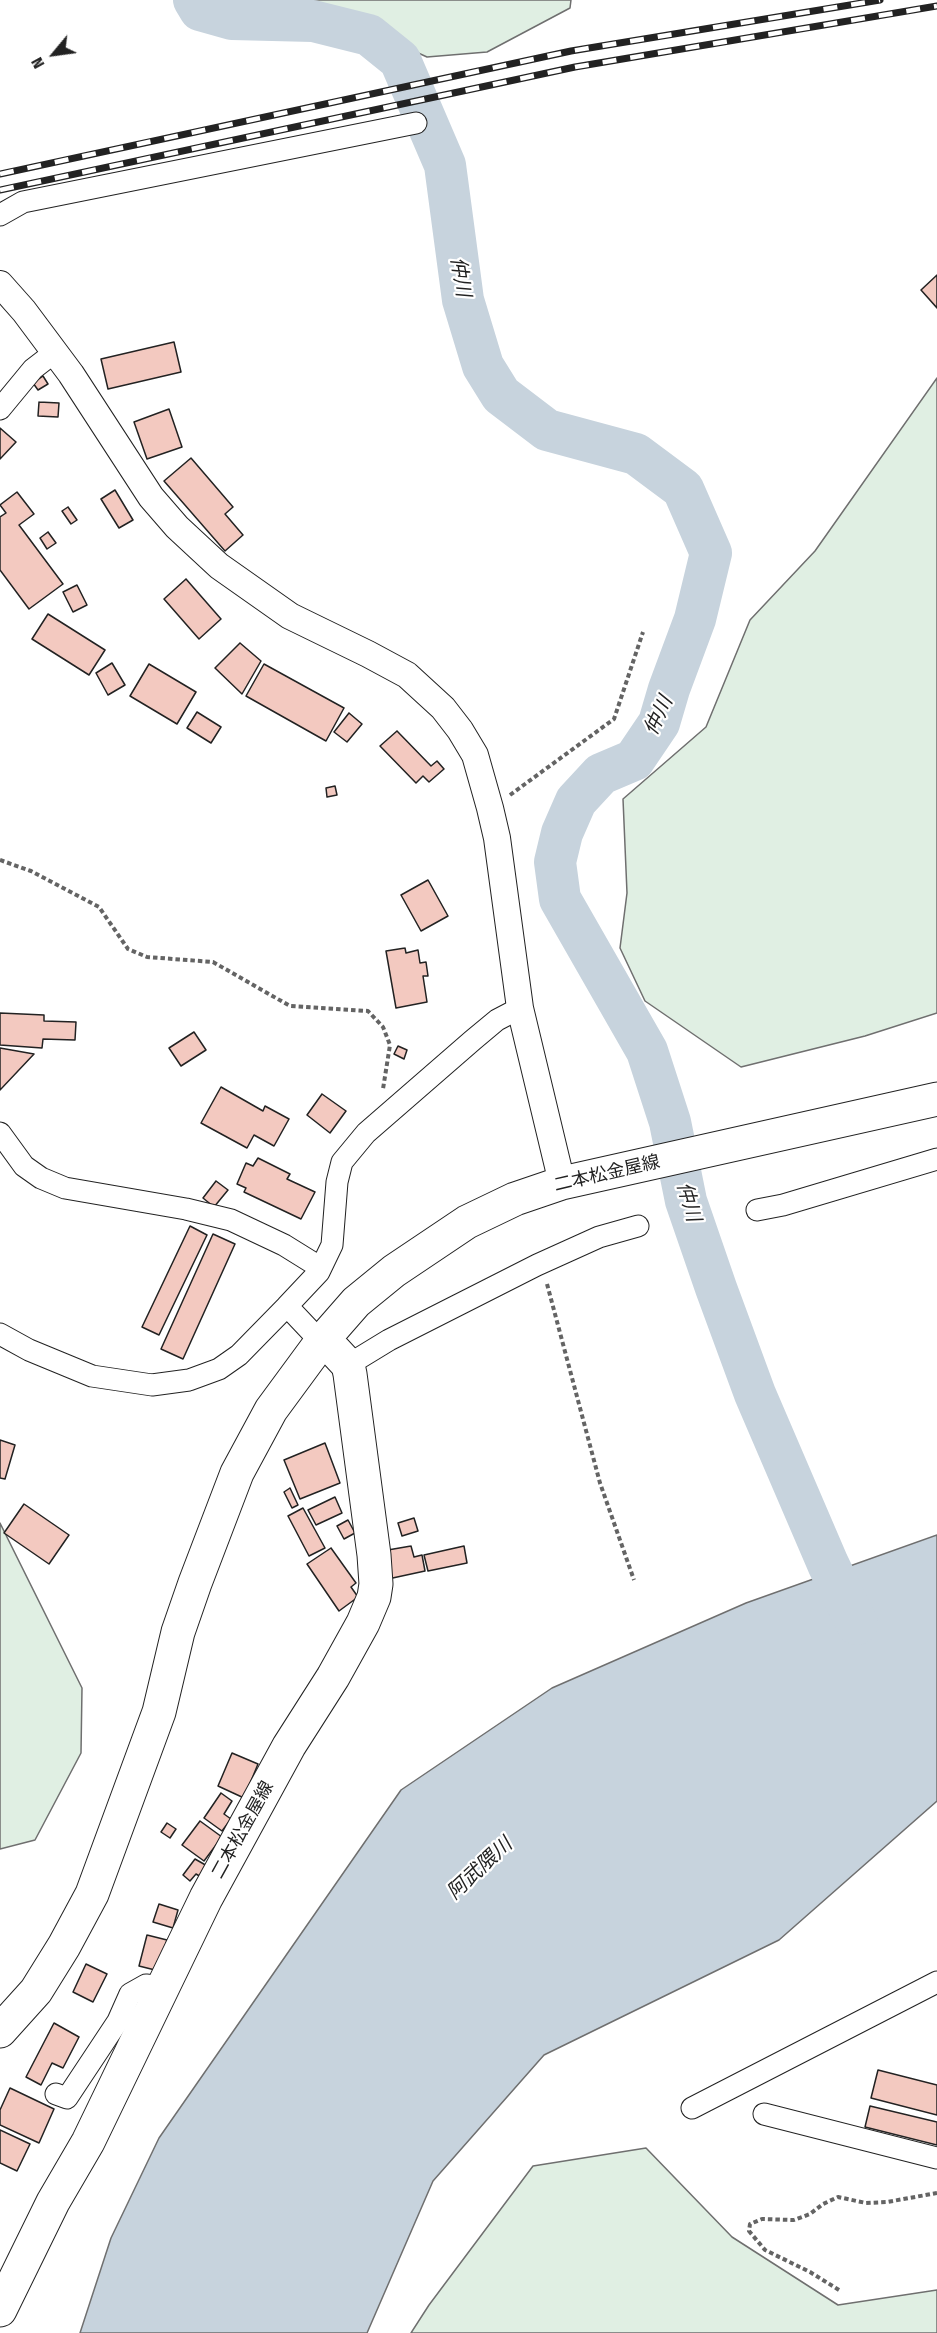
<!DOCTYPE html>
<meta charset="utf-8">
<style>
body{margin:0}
#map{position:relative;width:937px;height:2333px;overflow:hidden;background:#fff;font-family:"Fira Sans Condensed",sans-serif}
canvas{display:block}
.north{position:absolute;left:24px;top:24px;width:60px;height:60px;-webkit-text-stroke:4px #fff;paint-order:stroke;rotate:241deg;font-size:16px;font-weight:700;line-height:24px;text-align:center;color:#222}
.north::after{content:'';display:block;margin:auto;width:21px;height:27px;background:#222;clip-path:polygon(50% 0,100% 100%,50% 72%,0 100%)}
</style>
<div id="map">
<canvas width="937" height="2333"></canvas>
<div class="north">N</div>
</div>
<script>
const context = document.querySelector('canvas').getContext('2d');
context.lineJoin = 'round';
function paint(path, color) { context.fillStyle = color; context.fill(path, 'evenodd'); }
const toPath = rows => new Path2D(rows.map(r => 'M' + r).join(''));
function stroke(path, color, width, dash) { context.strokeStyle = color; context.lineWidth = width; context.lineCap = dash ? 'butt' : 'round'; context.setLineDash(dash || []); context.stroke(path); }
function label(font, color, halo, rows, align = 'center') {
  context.font = font + ' "Fira Sans Condensed","Noto Sans JP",sans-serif'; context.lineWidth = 4.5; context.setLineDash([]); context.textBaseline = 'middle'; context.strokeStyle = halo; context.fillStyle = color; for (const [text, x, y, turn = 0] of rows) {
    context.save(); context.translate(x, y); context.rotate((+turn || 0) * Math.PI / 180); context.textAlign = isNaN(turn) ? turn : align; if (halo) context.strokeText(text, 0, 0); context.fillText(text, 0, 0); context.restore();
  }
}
const green = toPath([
 [290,0,571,0,570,8,487,52,427,57,359,26,290,0],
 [937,378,937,1013,865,1036,741,1067,645,1001,620,948,627,893,623,799,706,727,750,620,815,551,937,378],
 [0,1523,82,1688,81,1753,35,1840,0,1849,0,1523],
 [646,2148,732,2237,838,2305,937,2290,937,2333,411,2333,429,2305,533,2166,646,2148]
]);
const water = toPath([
 [937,1535,937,1801,779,1940,544,2055,433,2181,367,2333,80,2333,111,2238,159,2138,401,1790,552,1688,746,1603,937,1535]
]);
const river = toPath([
 [194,0,200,10,232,19,313,21,369,35,400,60,445,165,463,300,483,366,501,395,547,430,636,454,683,489,711,553,695,619,669,689,659,723,634,760,601,774,576,801,562,833,555,862,560,899,647,1051,670,1122,686,1201,716,1288,755,1394,828,1564,857,1624]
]);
const building = toPath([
 [937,275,937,308,921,290,937,275],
 [174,342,181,372,108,389,101,359,174,342],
 [43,376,48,384,38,390,33,383,43,376],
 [39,402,59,403,58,417,38,416,39,402],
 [169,409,182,447,147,459,134,422,169,409],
 [0,428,16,442,0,459,0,428],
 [191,458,233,507,225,514,243,535,225,551,164,481,191,458],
 [115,490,133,520,119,528,101,499,115,490],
 [17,492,34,514,19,525,63,584,29,609,0,570,0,517,6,513,0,505,17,492],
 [68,507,77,520,71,524,62,511,68,507],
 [48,532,56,543,47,549,40,538,48,532],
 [186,579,221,619,199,639,164,599,186,579],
 [77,585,87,605,73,612,63,592,77,585],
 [48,614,105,650,89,675,32,639,48,614],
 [240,643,261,661,242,694,215,668,240,643],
 [112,663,125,685,108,695,96,673,112,663],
 [149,664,196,692,177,724,130,696,149,664],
 [264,664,344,708,326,741,246,696,264,664],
 [197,712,221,727,211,743,187,728,197,712],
 [349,713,362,724,347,742,334,732,349,713],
 [397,731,431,766,437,761,444,769,429,782,423,776,416,783,380,746,397,731],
 [335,786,337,795,327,797,326,788,335,786],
 [428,880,448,916,421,931,401,895,428,880],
 [405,948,406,953,418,950,420,963,426,962,428,976,423,976,427,1002,396,1008,386,951,405,948],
 [0,1013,44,1015,44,1021,76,1022,75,1040,43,1039,42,1048,0,1045,0,1013],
 [194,1032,206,1050,181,1066,169,1048,194,1032],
 [398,1046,407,1050,404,1059,394,1054,398,1046],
 [0,1048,34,1054,0,1090,0,1048],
 [221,1087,263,1111,265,1106,289,1119,274,1146,254,1135,247,1148,201,1123,221,1087],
 [322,1094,346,1111,330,1133,307,1115,322,1094],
 [258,1158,290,1174,287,1179,315,1192,301,1219,244,1192,246,1188,237,1184,246,1163,253,1166,258,1158],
 [216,1181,228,1190,214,1207,203,1198,216,1181],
 [190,1226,207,1235,159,1335,142,1327,190,1226],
 [213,1234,235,1244,183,1359,161,1349,213,1234],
 [0,1440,15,1445,5,1479,0,1478,0,1440],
 [325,1443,340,1483,300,1499,284,1460,325,1443],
 [290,1488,298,1505,292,1508,284,1492,290,1488],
 [335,1497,342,1513,316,1525,308,1510,335,1497],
 [24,1504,69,1535,49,1564,4,1533,24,1504],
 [303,1508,325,1548,309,1556,288,1516,303,1508],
 [414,1518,418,1531,402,1536,398,1523,414,1518],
 [348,1520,355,1533,344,1539,337,1526,348,1520],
 [411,1546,414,1557,422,1555,425,1571,388,1579,382,1551,411,1546],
 [464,1546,467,1563,428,1571,424,1555,464,1546],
 [331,1548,356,1583,351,1587,358,1597,339,1611,307,1564,331,1548],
 [232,1753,258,1764,244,1798,218,1786,232,1753],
 [221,1793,232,1801,224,1814,231,1819,222,1831,204,1818,221,1793],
 [200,1821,222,1837,204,1861,182,1845,200,1821],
 [167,1823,176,1829,170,1838,161,1832,167,1823],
 [195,1859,209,1867,203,1878,196,1874,190,1881,183,1875,195,1859],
 [159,1904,178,1910,173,1928,153,1922,159,1904],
 [147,1935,167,1940,159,1971,139,1966,147,1935],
 [86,1964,107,1974,93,2002,73,1992,86,1964],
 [54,2023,79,2037,63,2068,52,2063,41,2085,26,2077,54,2023],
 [878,2070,937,2085,937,2115,871,2098,878,2070],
 [10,2088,54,2109,39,2143,0,2125,0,2110,10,2088],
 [870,2106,937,2122,937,2145,865,2127,870,2106],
 [0,2130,30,2144,17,2171,0,2163,0,2130]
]);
const path = toPath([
 [510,795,614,719,643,632],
 [0,860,31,871,99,907,128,949,147,957,213,962,290,1006,368,1011,383,1027,390,1045,383,1089],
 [547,1284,600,1483,634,1580],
 [839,2290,810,2272,765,2250,749,2231,750,2224,762,2219,794,2220,810,2214,823,2204,838,2197,866,2203,887,2202,937,2193]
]);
const minor = toPath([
 [0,215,23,202,416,123],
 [0,409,33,369,55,352],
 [0,1133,24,1166,41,1178,65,1188,186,1209,231,1220,284,1245,321,1268],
 [757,1210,783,1205,937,1159],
 [0,1334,29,1350,92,1376,152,1385,189,1380,219,1369,239,1355,287,1306],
 [321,1342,287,1306,319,1272,332,1245,337,1182,342,1162,366,1133,473,1040,497,1020,520,1008],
 [348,1365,389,1340,537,1265,599,1237,638,1226],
 [56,2094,67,2098,118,2021,130,1994,146,1985,162,1987],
 [692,2108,937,1982],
 [764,2114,937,2158]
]);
const tertiary = toPath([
 [0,284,24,311,71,374,151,497,177,527,219,566,290,616,368,654,407,675,443,708,460,730,475,755,490,808,497,838,520,1008,562,1183]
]);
const primary = toPath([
 [0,2031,36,1991,64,1946,92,1894,159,1712,178,1632,195,1583,237,1473,271,1410,321,1342,356,1302,394,1271,467,1222,515,1199,562,1183,937,1099],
 [0,2310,53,2202,88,2142,206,1898,289,1746,333,1677,363,1623,374,1597,376,1584,374,1555,350,1374,348,1365,335,1351,321,1342]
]);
const rail = toPath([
 [0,174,571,51,880,0],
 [0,190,575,67,937,6]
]);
const streetNames = [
 ["二本松金屋線",607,1174,-13],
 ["二本松金屋線",243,1830,-61]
];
const waterNames = [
 ["仲川",460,277,81],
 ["仲川",659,716,-65],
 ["仲川",688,1202,74],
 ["阿武隈川",480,1869,-43]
];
paint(green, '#e0efe3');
stroke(green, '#6f6f6f', 1.5);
paint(water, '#c7d3dd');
stroke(water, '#6f6f6f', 1.5);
stroke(river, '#c7d3dd', 42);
paint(building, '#f3c9c0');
stroke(building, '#222', 1.5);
stroke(minor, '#222', 23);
stroke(tertiary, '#222', 28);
stroke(primary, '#222', 35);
stroke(path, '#646464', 4, [4.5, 3]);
stroke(minor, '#fff', 21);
stroke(tertiary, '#fff', 26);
stroke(primary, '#fff', 33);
stroke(rail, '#222', 7);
stroke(rail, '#fff', 4.5, [14]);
label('18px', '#222', '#fff', streetNames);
label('italic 20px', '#222', '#fff', waterNames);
</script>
